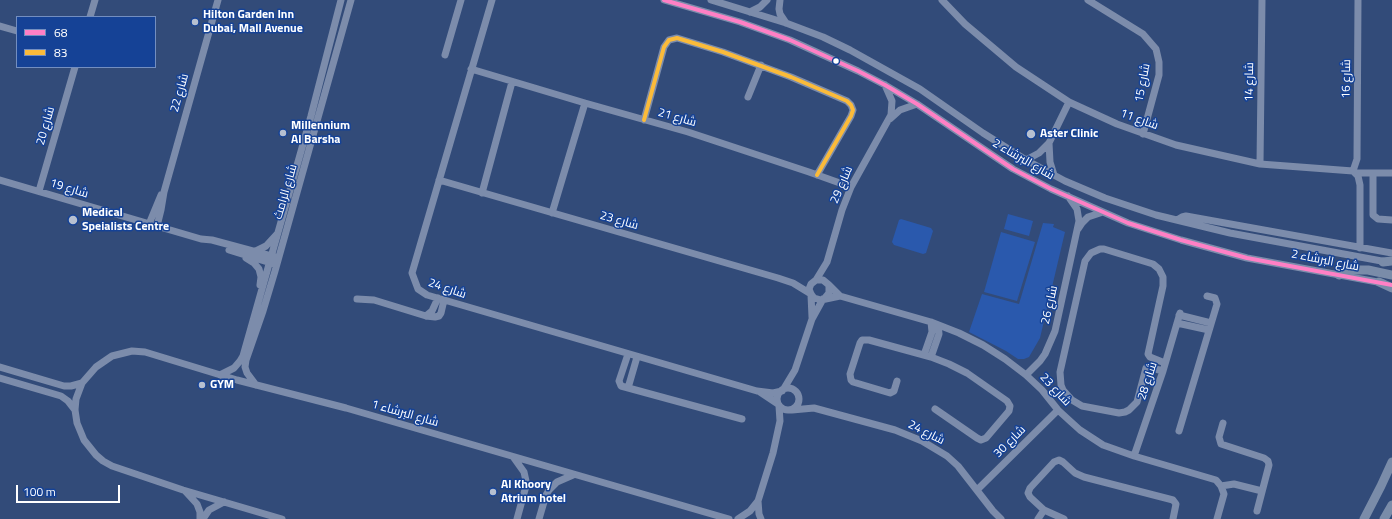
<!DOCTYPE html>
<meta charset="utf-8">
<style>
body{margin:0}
#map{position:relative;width:1392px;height:519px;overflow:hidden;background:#324b79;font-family:"Titillium Web",sans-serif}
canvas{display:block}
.legend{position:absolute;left:16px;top:16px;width:140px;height:52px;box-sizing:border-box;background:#154296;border:1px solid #738ec0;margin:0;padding:5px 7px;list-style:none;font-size:12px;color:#fff}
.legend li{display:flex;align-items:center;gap:8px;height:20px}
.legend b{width:20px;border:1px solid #738ec0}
.scale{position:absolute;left:16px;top:485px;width:104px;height:18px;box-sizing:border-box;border:2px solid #fff;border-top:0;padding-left:5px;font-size:12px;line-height:14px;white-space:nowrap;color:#fff;-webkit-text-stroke:3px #154296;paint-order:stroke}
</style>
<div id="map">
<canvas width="1392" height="519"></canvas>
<ul class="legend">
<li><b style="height:5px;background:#ff80c5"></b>68</li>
<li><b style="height:5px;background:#fbbb3a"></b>83</li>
</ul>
<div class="scale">100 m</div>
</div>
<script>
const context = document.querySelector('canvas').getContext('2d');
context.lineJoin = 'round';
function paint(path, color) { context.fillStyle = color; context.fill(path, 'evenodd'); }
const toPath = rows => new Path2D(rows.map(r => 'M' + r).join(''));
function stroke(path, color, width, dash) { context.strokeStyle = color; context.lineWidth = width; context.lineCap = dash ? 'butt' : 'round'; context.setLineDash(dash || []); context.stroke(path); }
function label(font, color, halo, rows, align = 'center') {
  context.font = font + ' "Titillium Web",Cairo,sans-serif'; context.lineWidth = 3; context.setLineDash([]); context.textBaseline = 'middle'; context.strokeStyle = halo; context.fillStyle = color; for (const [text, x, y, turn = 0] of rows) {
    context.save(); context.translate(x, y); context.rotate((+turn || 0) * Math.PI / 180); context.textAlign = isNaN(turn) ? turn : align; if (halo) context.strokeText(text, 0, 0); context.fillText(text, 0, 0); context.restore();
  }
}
const green = toPath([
 [1008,214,1033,221,1029,236,1004,229],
 [901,219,931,228,933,231,926,253,923,254,894,245,892,242,899,220],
 [1043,223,1054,224,1053,227,1065,232,1040,338,1029,357,1024,359,1018,359,1006,351,969,332,982,294,1019,304],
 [1001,232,1035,242,1017,301,984,292]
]);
const minor = toPath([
 [492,0,412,273,418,289,427,295,757,391,773,393,782,391],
 [664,0,740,22,790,40,858,71,885,85,917,104,1013,169,1051,189,1128,223,1181,240,1247,258,1383,283],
 [711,0,786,23,823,37,850,50,920,89,983,133,1026,160,1065,181,1105,198,1156,215,1230,233,1387,262],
 [780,0,779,9,780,14,786,23],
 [942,0,965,24,1016,67,1069,102,1117,124,1176,145,1260,164,1353,171,1357,159,1358,0],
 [1088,0,1143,34,1156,49,1159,62,1159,75,1143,134],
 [750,12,760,7,767,0],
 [90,17,95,0],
 [0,26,17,31],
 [445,55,461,0],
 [471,69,585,103,688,132,809,172,851,187],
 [748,97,761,65],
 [890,119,900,110,917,104],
 [644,120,664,47,669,40,677,38,723,52,791,77,847,101,851,105,853,110,851,116,817,175],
 [1049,143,1050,162,1054,175],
 [1026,160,1039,153,1049,143,1069,102],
 [1260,164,1262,0],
 [1353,171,1358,176,1360,185,1360,248],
 [1356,173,1392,173],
 [1373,173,1373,215,1378,219,1392,220],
 [0,180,201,239,212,240,275,257],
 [439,180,778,278,793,283,811,294],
 [39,191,75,67],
 [482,193,512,82],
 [552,213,585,103],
 [1177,220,1182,217,1186,216,1392,253],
 [149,224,161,195],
 [157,226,161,210,164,192,218,0],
 [1078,229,1082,223,1088,217,1103,212],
 [229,250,274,264],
 [254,252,266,246,277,234],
 [246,258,254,263,259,269,261,277,260,285],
 [816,280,827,262,842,210,851,187,891,115,892,101,885,85],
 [829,285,840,296,931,322,959,333,983,345,1005,359,1026,375,1042,390,1058,410,1070,421,1080,430,1103,445,1134,456,1216,480,1221,486,1224,494,1217,519],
 [811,295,812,317],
 [357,299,374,300,426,316,435,317,439,316,441,313,444,300],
 [824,299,829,293,829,285,823,280,816,280,811,284,809,289,811,294,814,298,821,300,840,296],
 [1179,315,1211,323],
 [426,316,432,311,438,298],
 [1177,323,1209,330],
 [628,354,619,381,621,386,742,419],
 [924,355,932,332,931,322],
 [931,357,939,334,938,325],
 [0,367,64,386,71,386,82,383],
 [1163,371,1148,367,1146,368,1137,402,1129,410,1125,412,1119,413,1082,406,1072,400,1063,390,1061,385,1060,372,1085,261,1091,253,1100,249,1104,249,1153,264,1159,269,1163,277,1163,286,1148,354,1150,357,1165,363],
 [220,375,234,368,240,361,243,356,311,116,341,0],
 [1026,375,1040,361,1045,354,1055,331,1079,221,1077,209,1068,196],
 [0,378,61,396,68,401,75,410],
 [897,381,894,391,890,393,853,382,851,380,850,374,860,343,862,340,869,340,931,357,949,364,967,373,1007,401,1010,406,1009,411,986,438,981,440,977,438,935,409],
 [256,385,247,373,245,367,246,360,263,311,275,271,351,0],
 [628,388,637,357],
 '777 399a11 11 0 1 1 22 0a11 11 0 1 1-22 0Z',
 [783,390,795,370,812,319,823,299],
 [760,392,778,404],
 [792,410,814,408,895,430,922,441,947,456,958,466,993,511,1001,519],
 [1223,423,1219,437,1221,444,1264,458,1268,461,1269,465,1257,511],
 [1179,431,1217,304,1215,298,1207,296],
 [1134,456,1163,371,1180,313],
 [514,458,524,472,526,481,526,486,517,519],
 [1221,486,1234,484,1262,491],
 [977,490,1058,410],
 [186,492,197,504,200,512,200,519],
 [758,501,759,514,761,519],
 [203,519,209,510,224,502],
 [282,519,183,490,112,466,103,461,96,455,84,440,77,423,75,410,76,399,82,383,96,367,112,356,132,351,145,352,237,380,346,408,729,519],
 [539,519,546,495,549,490,557,482,573,475],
 [738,519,750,511,758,501,773,453,780,421,779,406],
 [1038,519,1044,510],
 [1064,519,1044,510,1030,497,1028,493,1030,488,1054,462,1059,460,1063,462,1075,473,1084,477,1173,500,1176,504,1173,519]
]);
const major = toPath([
 [1383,262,1392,261],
 [1339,275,1353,270,1368,270,1392,275],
 [1379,282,1392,288],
 [1364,519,1381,486,1392,462],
 [1384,519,1392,505]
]);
const bus1 = toPath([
 [664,0,740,22,790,40,858,71,885,85,917,104,1013,169,1051,189,1128,223,1181,240,1247,258,1392,285]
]);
const bus2 = toPath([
 [644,120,664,47,669,40,677,38,723,52,791,77,847,101,851,105,853,110,851,116,817,175]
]);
const markers = [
 [195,22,4,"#b7c0d0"],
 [836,61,3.5,"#fff"],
 [283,133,4,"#b7c0d0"],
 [1031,134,5,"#b7c0d0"],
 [73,220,5,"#b7c0d0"],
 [202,385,4,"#b7c0d0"],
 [493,492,4,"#b7c0d0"]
];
const poiNames = [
 ["Hilton Garden Inn",203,15],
 ["Dubai, Mall Avenue",203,29],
 ["Millennium",291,126],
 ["Al Barsha",291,140],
 ["Aster Clinic",1040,134],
 ["Medical",82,213],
 ["Speialists Centre",82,227],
 ["GYM",210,385],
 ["Al Khoory",501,485],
 ["Atrium hotel",501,499]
];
const streetNames = [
 ["شارع 16",1347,79,-89],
 ["شارع 14",1250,82,-89],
 ["شارع 15",1143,83,-79],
 ["شارع 22",180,93,-74],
 ["شارع 21",677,118,16],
 ["شارع 11",1139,120,20],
 ["شارع 20",46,126,-74],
 ["شارع البرشاء 2",1023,160,30],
 ["شارع 29",842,185,-67],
 ["شارع 19",69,189,17],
 ["شارع الرامث",286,192,-74],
 ["شارع 23",619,221,16],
 ["شارع البرشاء 2",1325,261,11],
 ["شارع 24",447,289,19],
 ["شارع 26",1050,305,-77],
 ["شارع 28",1148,381,-72],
 ["شارع 23",1055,390,47],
 ["شارع البرشاء 1",405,414,16],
 ["شارع 24",926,433,27],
 ["شارع 30",1010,442,-45]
];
paint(green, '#2a59ad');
stroke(minor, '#7c8cab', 7);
stroke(major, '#7a8ca9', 9);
stroke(bus1, '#ff80c5', 4);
stroke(bus2, '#fbbb3a', 4);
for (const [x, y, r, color] of markers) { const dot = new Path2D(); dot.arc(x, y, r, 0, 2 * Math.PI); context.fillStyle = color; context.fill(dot); stroke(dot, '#154296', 1.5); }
label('bold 12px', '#fff', '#154296', poiNames, 'left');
label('12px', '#fff', '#154296', streetNames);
</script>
